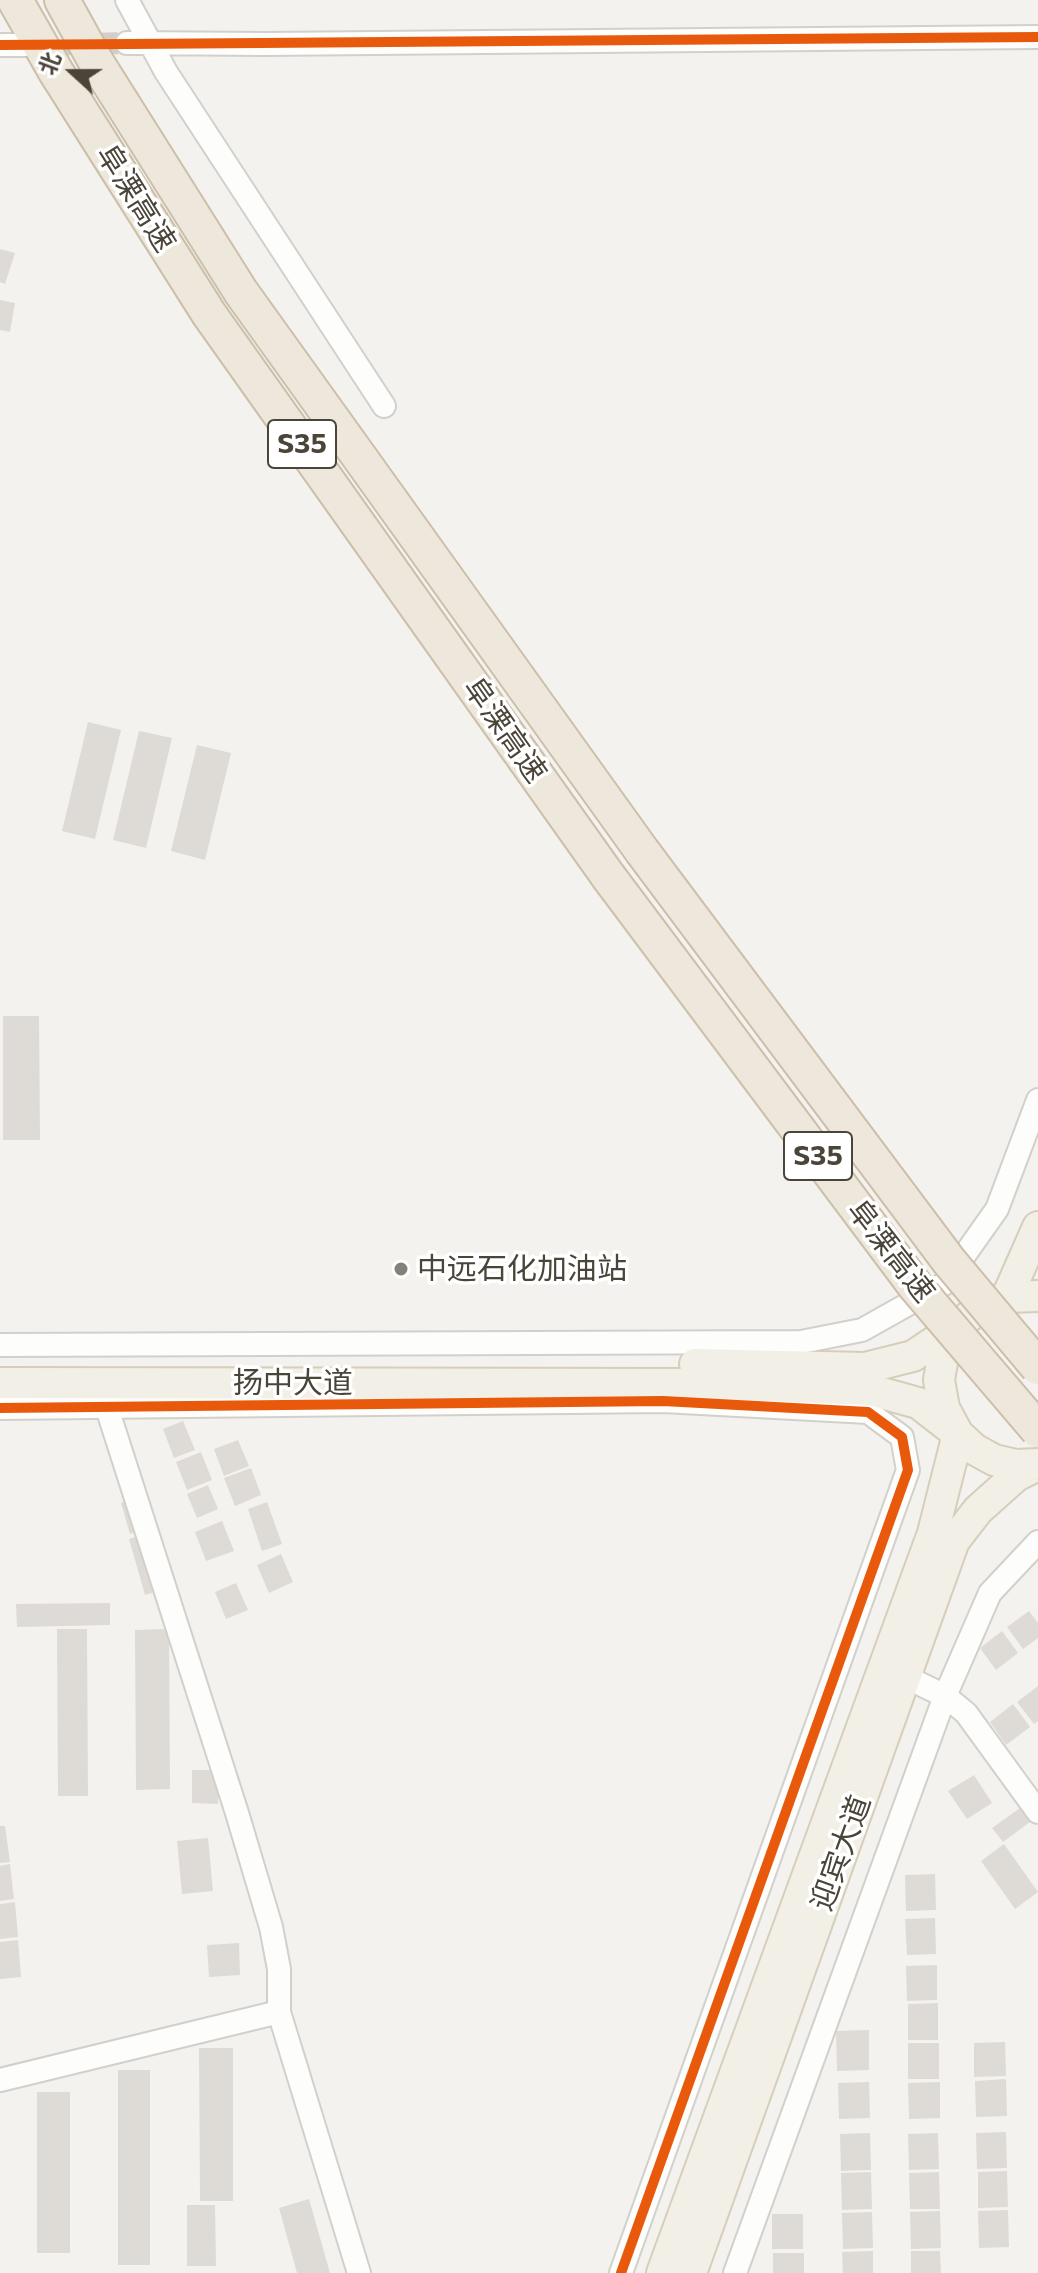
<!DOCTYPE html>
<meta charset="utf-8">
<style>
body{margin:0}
#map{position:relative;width:1038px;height:2273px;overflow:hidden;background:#f4f2ee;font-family:Commissioner,"Noto Sans SC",sans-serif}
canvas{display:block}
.north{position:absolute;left:32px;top:32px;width:80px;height:80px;-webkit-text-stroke:6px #fff;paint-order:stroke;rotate:291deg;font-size:22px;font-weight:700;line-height:32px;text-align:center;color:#4b4439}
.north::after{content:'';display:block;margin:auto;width:28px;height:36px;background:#4b4439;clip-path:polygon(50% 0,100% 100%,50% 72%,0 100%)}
</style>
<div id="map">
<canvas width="1038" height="2273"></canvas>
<div class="north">北</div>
</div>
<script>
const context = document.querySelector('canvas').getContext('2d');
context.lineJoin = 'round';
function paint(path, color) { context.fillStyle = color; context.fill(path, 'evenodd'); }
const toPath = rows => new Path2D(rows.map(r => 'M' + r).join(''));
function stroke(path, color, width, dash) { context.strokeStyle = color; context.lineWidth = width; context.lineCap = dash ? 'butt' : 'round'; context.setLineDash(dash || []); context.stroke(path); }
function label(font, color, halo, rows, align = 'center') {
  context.font = font + ' Commissioner,"Noto Sans SC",sans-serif'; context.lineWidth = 7; context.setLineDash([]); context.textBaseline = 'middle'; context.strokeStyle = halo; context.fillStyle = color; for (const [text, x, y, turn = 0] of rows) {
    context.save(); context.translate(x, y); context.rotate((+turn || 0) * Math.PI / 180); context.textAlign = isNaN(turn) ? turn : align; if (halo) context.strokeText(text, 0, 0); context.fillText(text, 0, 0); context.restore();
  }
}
const building = toPath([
 [0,249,15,253,5,284,0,282],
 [0,300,15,303,10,332,0,330],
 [88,722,121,730,95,839,62,831],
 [139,731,172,738,146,848,113,840],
 [197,745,231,753,205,860,171,851],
 [3,1016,39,1016,40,1140,3,1140],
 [183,1421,195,1450,174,1458,163,1429],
 [238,1440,249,1466,224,1476,214,1449],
 [201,1452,212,1480,187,1490,176,1462],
 [251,1468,261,1495,235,1506,224,1478],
 [208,1485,218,1509,197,1518,187,1494],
 [132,1499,141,1530,130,1534,121,1503],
 [267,1502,282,1544,262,1551,248,1509],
 [222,1521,234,1551,206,1561,195,1532],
 [142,1535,158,1591,145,1595,129,1539],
 [281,1554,293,1582,269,1593,257,1565],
 [236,1583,248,1610,226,1619,215,1592],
 [110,1603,110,1625,17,1627,16,1604],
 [1029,1611,1038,1623,1038,1638,1023,1649,1007,1627],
 [57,1629,87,1629,88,1796,58,1796],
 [169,1629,170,1789,136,1790,135,1630],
 [1002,1631,1018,1653,996,1670,980,1648],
 [1038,1686,1038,1721,1034,1724,1017,1702],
 [1013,1704,1030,1727,1006,1745,990,1722],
 [192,1770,219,1770,218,1804,192,1803],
 [974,1775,992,1803,967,1819,948,1791],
 [1024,1805,1034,1819,1003,1842,992,1828],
 [0,1826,5,1826,10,1862,0,1863],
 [208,1838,213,1891,182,1894,177,1841],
 [1004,1844,1038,1892,1015,1909,981,1861],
 [10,1864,14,1899,0,1901,0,1866],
 [935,1874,936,1910,906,1911,905,1875],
 [15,1902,18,1937,0,1939,0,1904],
 [935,1918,936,1954,907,1955,905,1919],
 [18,1940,21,1977,0,1979,0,1942],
 [239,1943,240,1975,209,1977,207,1945],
 [937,1965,937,2000,907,2001,906,1966],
 [938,2003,938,2040,908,2040,908,2004],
 [869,2030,869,2070,837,2071,836,2031],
 [1005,2042,1006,2076,974,2077,974,2043],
 [908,2043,939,2043,939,2079,908,2079],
 [199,2048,233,2048,233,2201,200,2201],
 [118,2070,150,2070,150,2265,118,2265],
 [1006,2079,1007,2116,976,2117,975,2081],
 [869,2082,870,2118,839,2119,838,2083],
 [940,2082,940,2118,909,2119,908,2083],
 [37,2092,70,2092,70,2253,37,2253],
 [1006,2132,1007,2168,977,2169,976,2133],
 [870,2133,871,2170,841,2171,840,2134],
 [938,2133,939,2169,909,2170,908,2134],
 [1007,2171,1008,2207,978,2208,978,2172],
 [871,2172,872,2209,842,2210,841,2173],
 [939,2172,940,2209,910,2209,909,2173],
 [309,2199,330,2273,297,2273,279,2208],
 [187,2205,215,2205,216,2266,187,2266],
 [1008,2210,1009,2247,979,2248,978,2211],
 [940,2211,941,2248,911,2249,910,2212],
 [872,2212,873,2248,843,2249,842,2213],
 [772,2214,803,2214,803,2249,772,2249],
 [873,2251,873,2273,843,2273,842,2252],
 [911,2251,940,2251,941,2273,911,2273],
 [773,2253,804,2253,804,2273,773,2273]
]);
const minorTunnel = toPath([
 [30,45,127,43]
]);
const minor = toPath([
 [127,0,166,72,384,406],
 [127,43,265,44,1038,37],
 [0,45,25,45],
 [0,1345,801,1342,862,1330,944,1284,997,1209,1038,1100],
 [0,1408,663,1401,868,1412,902,1437,908,1470,621,2273],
 [107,1408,237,1813,271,1927,279,1969,279,2012,359,2273],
 [906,1677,945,1696,966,1713,1038,1812],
 [0,2080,279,2012],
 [735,2273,945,1696,990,1593,1038,1542]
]);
const major = toPath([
 [1038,1296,1007,1297,980,1307,958,1326,944,1351,939,1380,944,1408,958,1434,974,1449,994,1460,1016,1465,1038,1464],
 [1007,1297,1038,1227],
 [695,1364,865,1368,913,1356,958,1326],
 [0,1383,711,1384,871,1390,918,1403,958,1434,933,1533,662,2273],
 [691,2273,954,1541,978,1510,1016,1476,1038,1465]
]);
const highway = toPath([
 [15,0,56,72,209,314,608,876],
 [62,0,95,60,241,292,642,851]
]);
const highwayBridge = toPath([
 [642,851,949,1261,1038,1367],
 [608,876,916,1287,1038,1430]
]);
const cycleway = toPath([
 [0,45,1038,37],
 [0,1408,663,1401,868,1412,902,1437,908,1470,621,2273]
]);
const markers = [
 [401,1269,8,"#868178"]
];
const shields = [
 [302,444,68],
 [818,1156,68]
];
const shieldNames = [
 ["S35",302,444],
 ["S35",818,1156]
];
const streetNames = [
 ["阜溧高速",136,198,58],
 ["阜溧高速",505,730,55],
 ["阜溧高速",891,1251,52],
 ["扬中大道",293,1383],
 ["迎宾大道",841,1853,-70]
];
const poiNames = [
 ["中远石化加油站",417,1269]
];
paint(building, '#dedbd6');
stroke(minorTunnel, '#d2cfca', 22, [22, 11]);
stroke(minor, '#d2d0cb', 26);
stroke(major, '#d6cebb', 34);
stroke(highway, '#ccbfa9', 38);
stroke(minor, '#fdfdfc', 22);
stroke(major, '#f2efe6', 30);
stroke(highway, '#ede8db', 34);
stroke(highwayBridge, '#ccbfa9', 38, []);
stroke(highwayBridge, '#ede8db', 34);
stroke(cycleway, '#e8590c', 10);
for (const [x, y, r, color] of markers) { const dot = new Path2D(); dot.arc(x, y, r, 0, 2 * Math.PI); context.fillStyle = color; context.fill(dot); stroke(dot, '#fff', 3); }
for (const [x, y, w] of shields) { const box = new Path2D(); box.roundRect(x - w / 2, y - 24, w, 48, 6); context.fillStyle = '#fff'; context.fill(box); stroke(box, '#4b4439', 2); }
label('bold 28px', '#4b4439', null, shieldNames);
label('30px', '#4b4439', '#fff', streetNames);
label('30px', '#4b4439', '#fff', poiNames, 'left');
</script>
